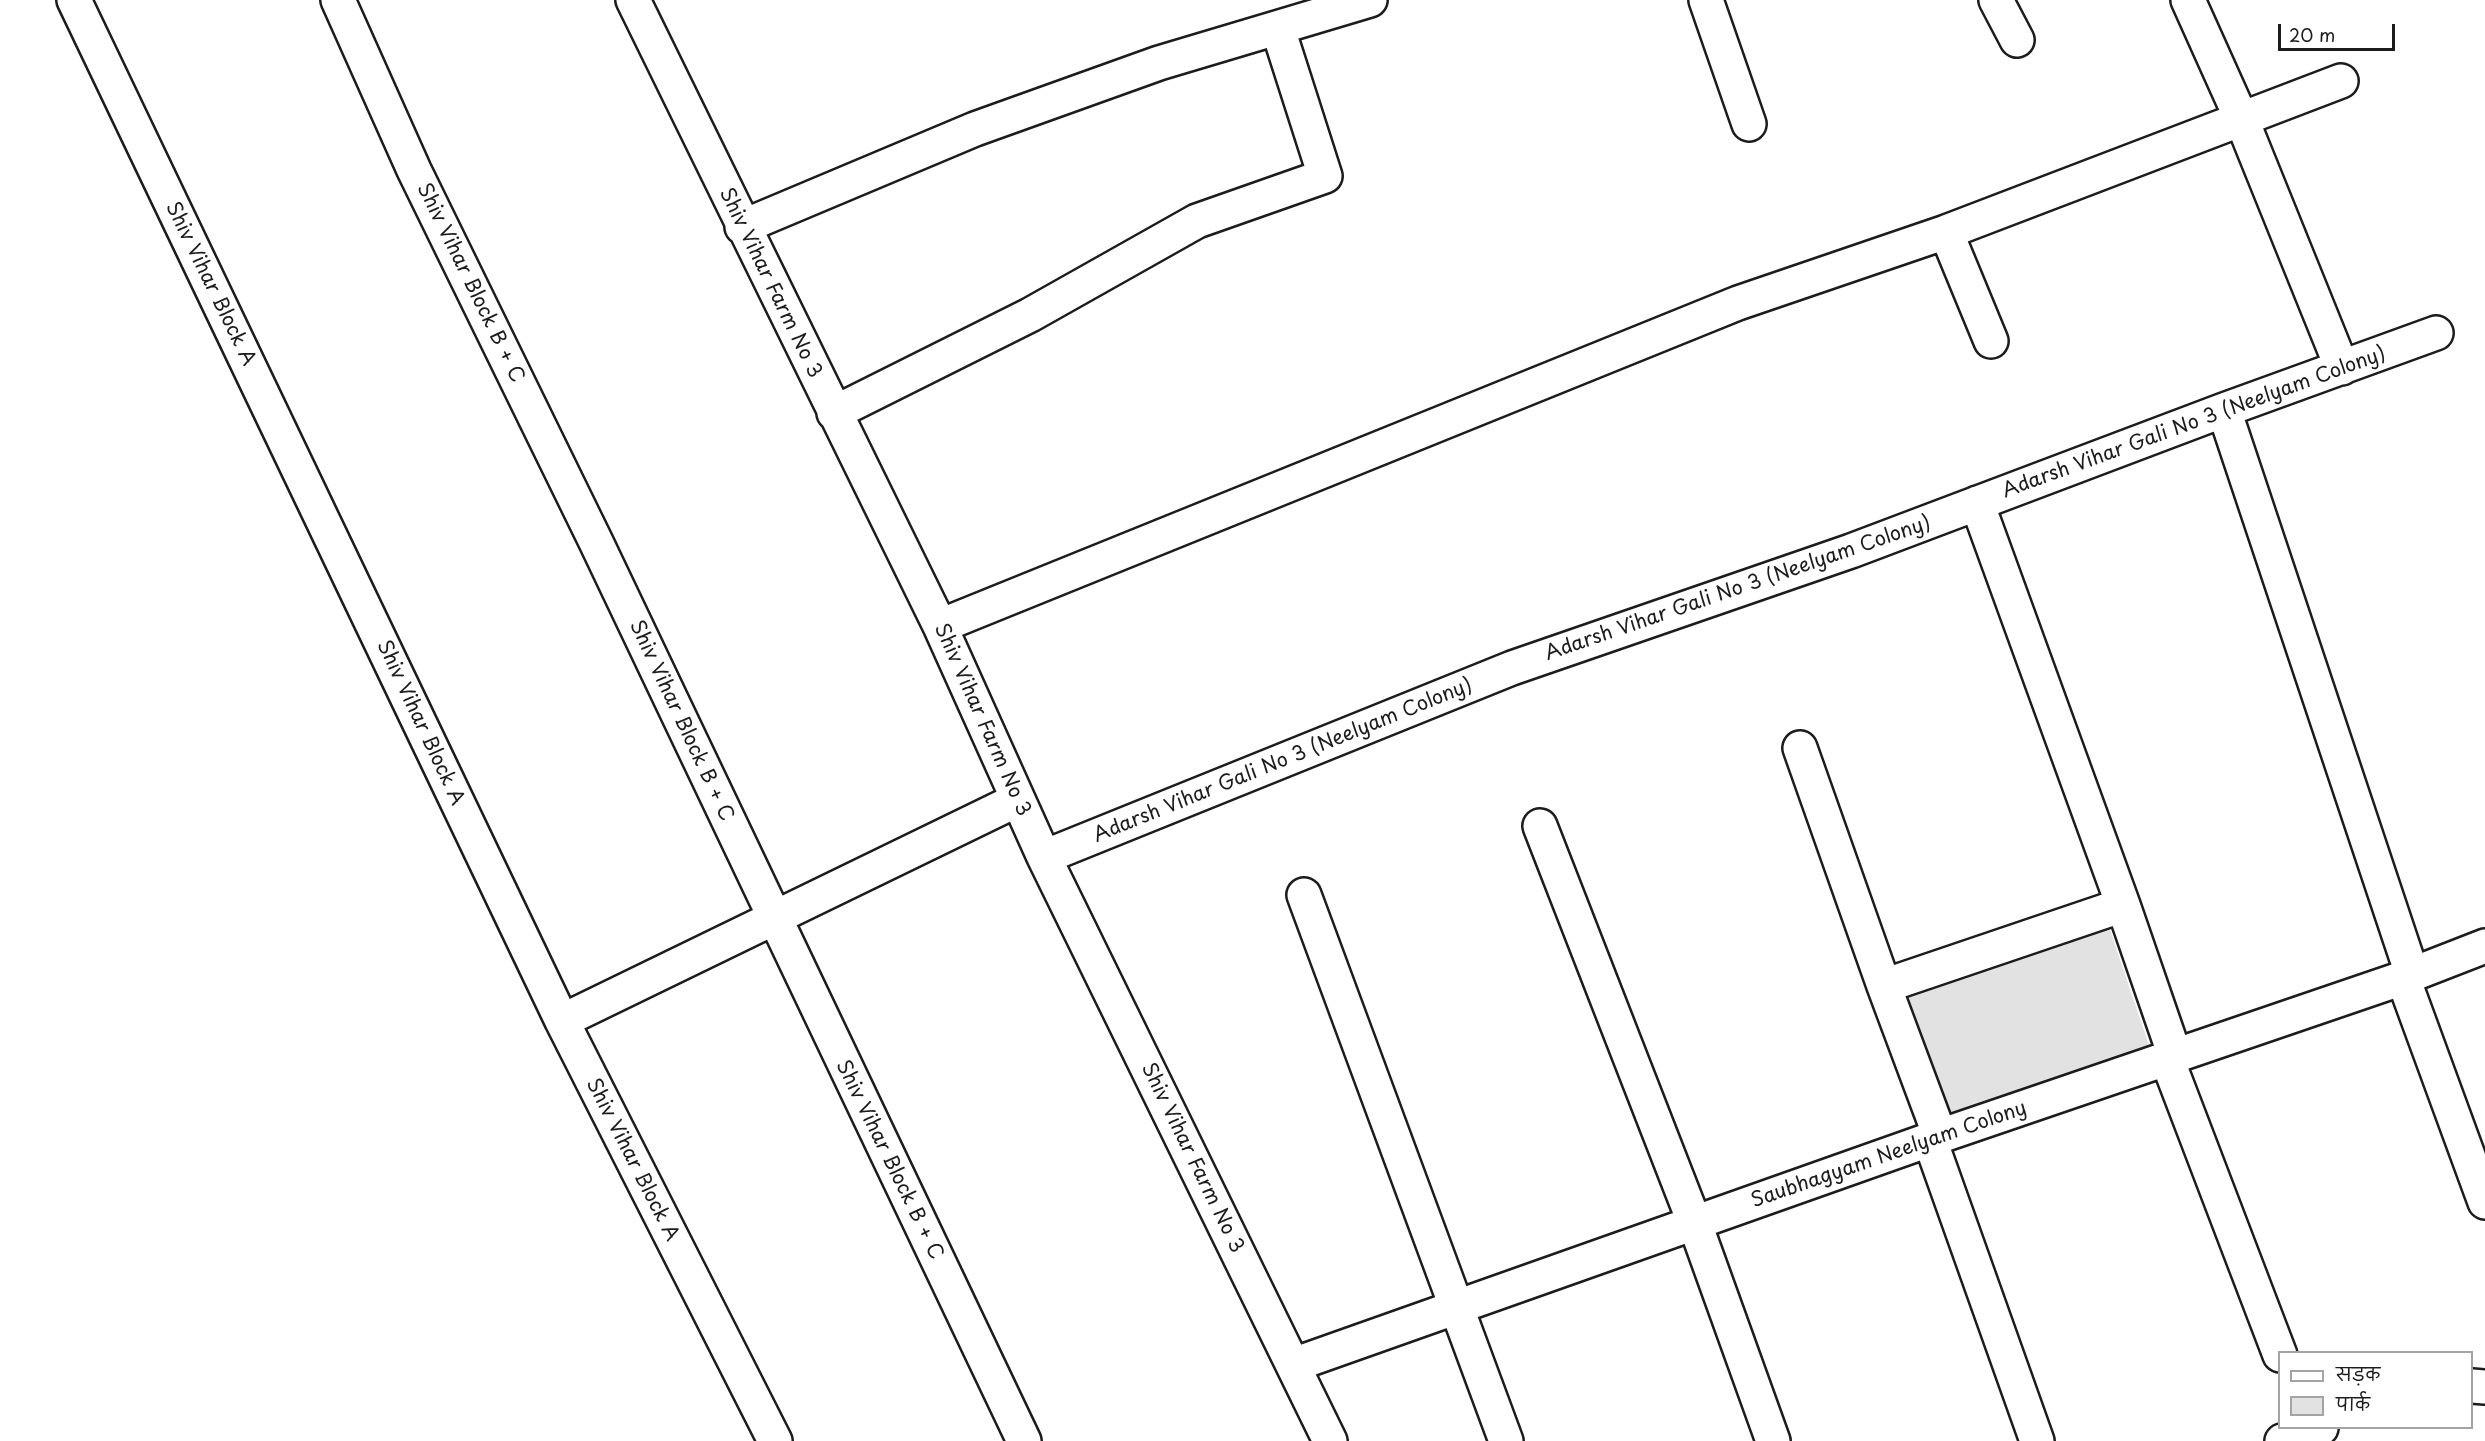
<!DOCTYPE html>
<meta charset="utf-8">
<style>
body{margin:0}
#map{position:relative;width:2485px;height:1441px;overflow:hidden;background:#fff;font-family:"Playpen Sans","Playpen Sans Deva",sans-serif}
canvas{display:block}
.legend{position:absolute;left:2278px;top:1351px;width:195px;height:78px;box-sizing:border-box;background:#fff;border:2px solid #a4a4a4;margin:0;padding:8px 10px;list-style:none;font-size:18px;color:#1c1c1c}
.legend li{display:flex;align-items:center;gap:12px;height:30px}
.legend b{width:30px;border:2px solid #a4a4a4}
.scale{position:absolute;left:2278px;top:24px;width:117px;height:27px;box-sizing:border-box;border:3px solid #1c1c1c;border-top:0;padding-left:8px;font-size:18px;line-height:21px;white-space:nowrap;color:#1c1c1c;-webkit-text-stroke:4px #fff;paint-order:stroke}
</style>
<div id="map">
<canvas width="2485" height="1441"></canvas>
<ul class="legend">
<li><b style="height:8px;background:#fff"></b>सड़क</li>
<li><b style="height:16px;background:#e2e2e2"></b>पार्क</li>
</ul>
<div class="scale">20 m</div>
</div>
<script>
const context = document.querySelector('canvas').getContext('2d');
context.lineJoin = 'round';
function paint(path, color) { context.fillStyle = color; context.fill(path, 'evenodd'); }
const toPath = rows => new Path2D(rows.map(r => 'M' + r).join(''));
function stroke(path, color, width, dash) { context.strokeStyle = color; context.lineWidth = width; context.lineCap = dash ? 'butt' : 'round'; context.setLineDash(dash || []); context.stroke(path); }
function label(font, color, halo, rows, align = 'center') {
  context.font = font + ' "Playpen Sans",sans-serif'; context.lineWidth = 4.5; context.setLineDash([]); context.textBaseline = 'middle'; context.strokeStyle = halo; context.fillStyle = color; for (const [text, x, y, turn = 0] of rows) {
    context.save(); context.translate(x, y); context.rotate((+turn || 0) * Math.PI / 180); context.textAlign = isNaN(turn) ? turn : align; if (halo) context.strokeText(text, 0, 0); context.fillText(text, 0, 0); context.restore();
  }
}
const green = toPath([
 [2108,924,2149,1045,1945,1116,1903,993]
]);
const street = toPath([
 [74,0,562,1021,775,1441],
 [338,0,414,170,596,542,1024,1441],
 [633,0,940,626,1044,857,1330,1441],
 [1706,0,1749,124],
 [1996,0,2017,40],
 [2188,0,2241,118,2342,368],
 [742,227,975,129,1159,63,1370,0],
 [1946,232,1991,341],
 [2224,410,2412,974],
 [834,413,1030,315,1197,221,1325,176,1278,29],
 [1977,503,2123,905,2175,1056],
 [940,626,1738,303,1946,232,2341,81],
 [1800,748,1884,986,1940,1136],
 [1540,826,1695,1224,1773,1441],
 [1044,857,1512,668,1851,551,2224,410,2436,333],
 [1304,895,1506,1441],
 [2403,978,2485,1202],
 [1884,986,2123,905],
 [562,1021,1017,800],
 [2167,1059,2280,1355],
 [1930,1140,2037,1441],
 [1293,1365,1940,1136,2403,978,2485,946],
 [2472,1386,2485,1387],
 [2282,1441,2321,1428]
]);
const streetNames = [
 ["Shiv Vihar Block B + C",470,283,64],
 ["Shiv Vihar Farm No 3",770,283,64],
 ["Shiv Vihar Block A",210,284,64],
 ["Adarsh Vihar Gali No 3 (Neelyam Colony)",2194,423,-20],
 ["Adarsh Vihar Gali No 3 (Neelyam Colony)",1738,589,-19],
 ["Shiv Vihar Farm No 3",982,720,66],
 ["Shiv Vihar Block B + C",681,721,65],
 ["Shiv Vihar Block A",420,723,65],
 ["Adarsh Vihar Gali No 3 (Neelyam Colony)",1283,761,-22],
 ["Saubhagyam Neelyam Colony",1889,1155,-19],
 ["Shiv Vihar Farm No 3",1192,1158,64],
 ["Shiv Vihar Block A",632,1160,63],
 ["Shiv Vihar Block B + C",889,1160,64]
];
paint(green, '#e2e2e2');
stroke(street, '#1c1c1c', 38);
stroke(street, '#fff', 33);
label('20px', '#1c1c1c', '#fff', streetNames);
</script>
